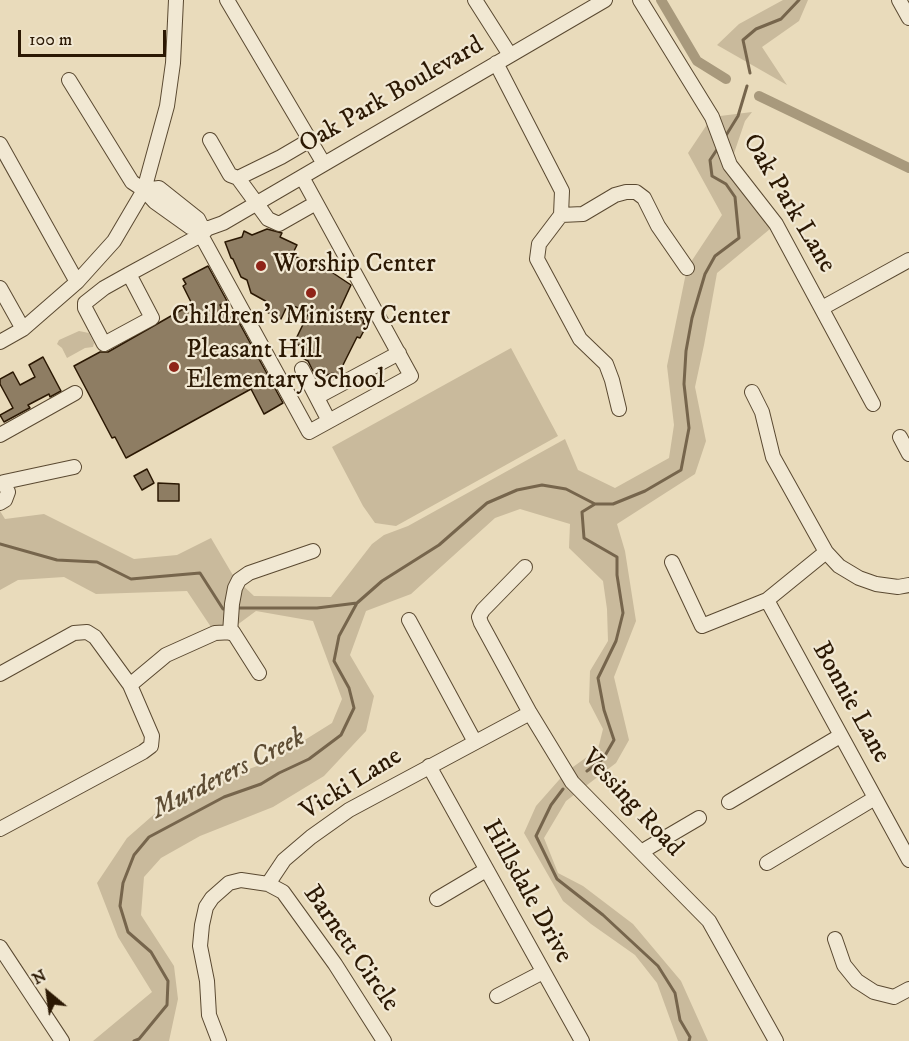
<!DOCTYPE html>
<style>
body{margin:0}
#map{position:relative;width:909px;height:1041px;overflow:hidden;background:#e9dbbb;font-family:"IM FELL DW Pica",serif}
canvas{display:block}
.north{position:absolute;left:18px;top:963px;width:60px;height:60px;-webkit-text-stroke:4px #f1e8d3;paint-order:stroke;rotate:331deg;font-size:16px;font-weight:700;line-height:24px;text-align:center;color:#2b1803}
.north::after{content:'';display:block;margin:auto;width:21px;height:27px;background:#2b1803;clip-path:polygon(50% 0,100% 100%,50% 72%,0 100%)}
.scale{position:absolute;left:18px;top:30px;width:148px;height:27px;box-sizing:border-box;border:3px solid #2b1803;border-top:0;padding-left:8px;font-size:18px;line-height:21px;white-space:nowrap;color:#2b1803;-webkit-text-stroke:4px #f1e8d3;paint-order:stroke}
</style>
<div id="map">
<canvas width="909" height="1041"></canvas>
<div class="north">N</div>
<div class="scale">100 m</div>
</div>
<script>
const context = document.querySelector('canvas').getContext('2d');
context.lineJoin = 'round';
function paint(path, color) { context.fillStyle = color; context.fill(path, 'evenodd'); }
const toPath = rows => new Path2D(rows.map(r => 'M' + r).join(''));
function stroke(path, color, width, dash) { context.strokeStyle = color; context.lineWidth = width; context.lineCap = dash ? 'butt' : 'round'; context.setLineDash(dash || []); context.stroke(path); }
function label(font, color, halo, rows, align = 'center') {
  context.font = font + ' "IM FELL DW Pica",serif'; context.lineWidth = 4.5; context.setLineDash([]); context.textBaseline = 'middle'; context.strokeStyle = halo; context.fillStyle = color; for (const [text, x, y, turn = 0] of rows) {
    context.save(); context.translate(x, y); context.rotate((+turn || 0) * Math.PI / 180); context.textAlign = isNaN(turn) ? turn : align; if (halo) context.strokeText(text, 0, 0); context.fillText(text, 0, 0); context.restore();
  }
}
const green = toPath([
 [783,0,808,0,799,21,762,47,787,85,717,45,739,24],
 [752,112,745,121,730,165,776,224,717,273,704,345,695,387,706,441,695,474,617,524,625,551,636,621,614,677,629,740,616,763,566,801,544,838,558,873,583,886,633,924,681,981,708,1041,678,1041,657,983,635,955,591,924,563,901,524,833,536,806,566,772,598,749,603,729,589,702,590,671,608,641,607,609,603,581,569,548,570,524,520,509,495,518,411,594,366,611,350,655,374,696,366,731,324,776,273,807,200,836,161,858,144,877,141,915,174,966,178,999,169,1041,93,1041,152,992,118,937,97,883,127,838,175,796,271,761,332,723,342,699,313,621,256,611,233,628,215,633,187,591,96,594,64,577,18,580,0,590,0,511,5,519,44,514,134,559,177,555,211,538,234,577,254,596,331,597,372,544,384,535,408,526,565,439,578,470,615,488,669,458,674,425,667,366,687,268,722,215,688,153,712,117],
 [79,331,89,333,94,343,93,347,85,348,67,358,62,348,57,344,59,340],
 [511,348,558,436,396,526,375,523,363,506,332,447]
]);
const stream = toPath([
 [750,73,743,40,756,29,781,19,799,0],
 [725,137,738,116,747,86],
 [0,544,57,560,97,562,131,579,200,573,223,609,226,609],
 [236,608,317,608,357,603],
 [587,771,603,759,614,740,604,710,598,678,616,641,623,613,617,575,617,557,584,538,582,512,595,504],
 [563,789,551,805,536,836,557,879,603,915,658,966,675,993,680,1020,690,1037,689,1041],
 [134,1041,139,1039,167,1005,168,981,151,952,128,932,120,906,123,883,134,855,149,837,224,797,261,784,279,773,309,759,341,735,354,708,349,688,334,661,339,636,357,603,382,581,439,545,487,503,517,490,542,485,566,489,595,504,613,504,645,491,681,470,689,428,684,384,686,351,692,318,705,274,715,256,739,238,735,197,726,184,712,176,710,160,718,148]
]);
const canal = toPath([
 [661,0,697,61,726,79],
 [759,96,909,168]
]);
const building = toPath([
 [267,229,282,233,280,237,297,245,292,255,333,273,351,285,339,311,354,319,356,315,364,319,363,323,367,325,360,338,357,337,338,375,333,373,324,376,313,371,308,361,303,358,307,349,294,343,309,312,288,304,281,319,265,311,269,303,251,293,247,280,241,277,233,259,231,258,225,242,242,237,244,231,252,235,267,229],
 [208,266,227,301,220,305,226,319,235,315,283,403,264,414,251,389,126,458,115,437,112,438,74,366,100,352,108,352,192,304,183,286,186,284,183,279,208,266],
 [43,357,61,391,50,397,49,394,28,405,30,408,4,422,0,415,13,408,0,384,0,379,13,372,20,385,35,377,29,365,43,357],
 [147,469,154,483,142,490,134,476,147,469],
 [158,483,179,484,179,501,158,501,158,483]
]);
const minor = toPath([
 [227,0,324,164],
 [475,0,510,55],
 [640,0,712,117,730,165,776,224,873,404],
 [899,0,909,18],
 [496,63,562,191,561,215,539,244,537,259,580,339,606,364,612,380,619,409],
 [69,80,132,182,144,190,155,202,190,227,209,228,223,223,605,0],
 [210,140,230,175,238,178,281,157,310,140],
 [0,144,77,282],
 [238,178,268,219,279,224,316,203],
 [144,190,159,188,198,219,202,227],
 [561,215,583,214,615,195,626,192,636,192,644,198,658,226,687,268],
 [201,235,309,432,411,376,302,177],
 [129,274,152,318,104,344,85,308,85,303,104,288,129,274,201,235,207,229],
 [0,288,23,329],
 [822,308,909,260],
 [0,342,23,329,77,282,114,241,144,190,167,106,173,63,176,0],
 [302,369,329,421],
 [752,392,762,412,773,457,826,552,839,566,859,578,876,584,898,587,909,585],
 [317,397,399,353],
 [0,435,75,393],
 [900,437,909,454],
 [0,503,5,500,8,492,4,482,74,467],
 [672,562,702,626,767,600,826,552],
 [525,567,483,610,479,617,481,623,530,713,572,782,709,921,776,1041],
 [767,600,909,860],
 [409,620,475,742],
 [230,633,232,604,235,588,239,580,249,573,313,551],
 [0,674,74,633,87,632,95,637,130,685,152,736,151,746,143,752,0,829],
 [130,685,166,655,215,633,233,632,259,673],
 [429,766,582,1041],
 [729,802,840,736],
 [641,852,699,818],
 [767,863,875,798],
 [268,884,284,860,311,837,349,810,530,713],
 [437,899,486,870],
 [835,939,844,965,857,981,874,992,894,997,909,989],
 [0,947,62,1041],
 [497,996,543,972],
 [219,1041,209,1015,207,981,200,946,202,925,206,907,212,898,229,883,241,880,268,884,283,892,335,964,384,1041]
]);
const markers = [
 [261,266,6,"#8f2418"],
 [311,293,6,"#8f2418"],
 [174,367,6,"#8f2418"]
];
const streetNames = [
 ["Oak Park Boulevard",392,96,-30],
 ["Oak Park Lane",788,204,59],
 ["Bonnie Lane",850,703,61],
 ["Vicki Lane",352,785,-32],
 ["Vessing Road",631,804,47],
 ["Hillsdale Drive",526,892,61],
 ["Barnett Circle",350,949,55]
];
const poiNames = [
 ["Worship Center",273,266],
 ["Children's Ministry Center",311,318,"center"],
 ["Pleasant Hill",186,352],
 ["Elementary School",186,382]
];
const waterNames = [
 ["Murderers Creek",229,775,-27]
];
paint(green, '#c9ba9c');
stroke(stream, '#76654c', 3);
stroke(canal, '#a8997c', 10);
paint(building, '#8e7d63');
stroke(building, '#2b1803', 1.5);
stroke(minor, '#5a4931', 16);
stroke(minor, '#f1e8d3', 14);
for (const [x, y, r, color] of markers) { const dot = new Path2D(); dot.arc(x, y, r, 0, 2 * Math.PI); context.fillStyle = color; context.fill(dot); stroke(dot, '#f1e8d3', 2); }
label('26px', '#2b1803', '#f1e8d3', streetNames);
label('26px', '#2b1803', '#f1e8d3', poiNames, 'left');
label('italic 27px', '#5d4c33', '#f1e8d3', waterNames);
</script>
